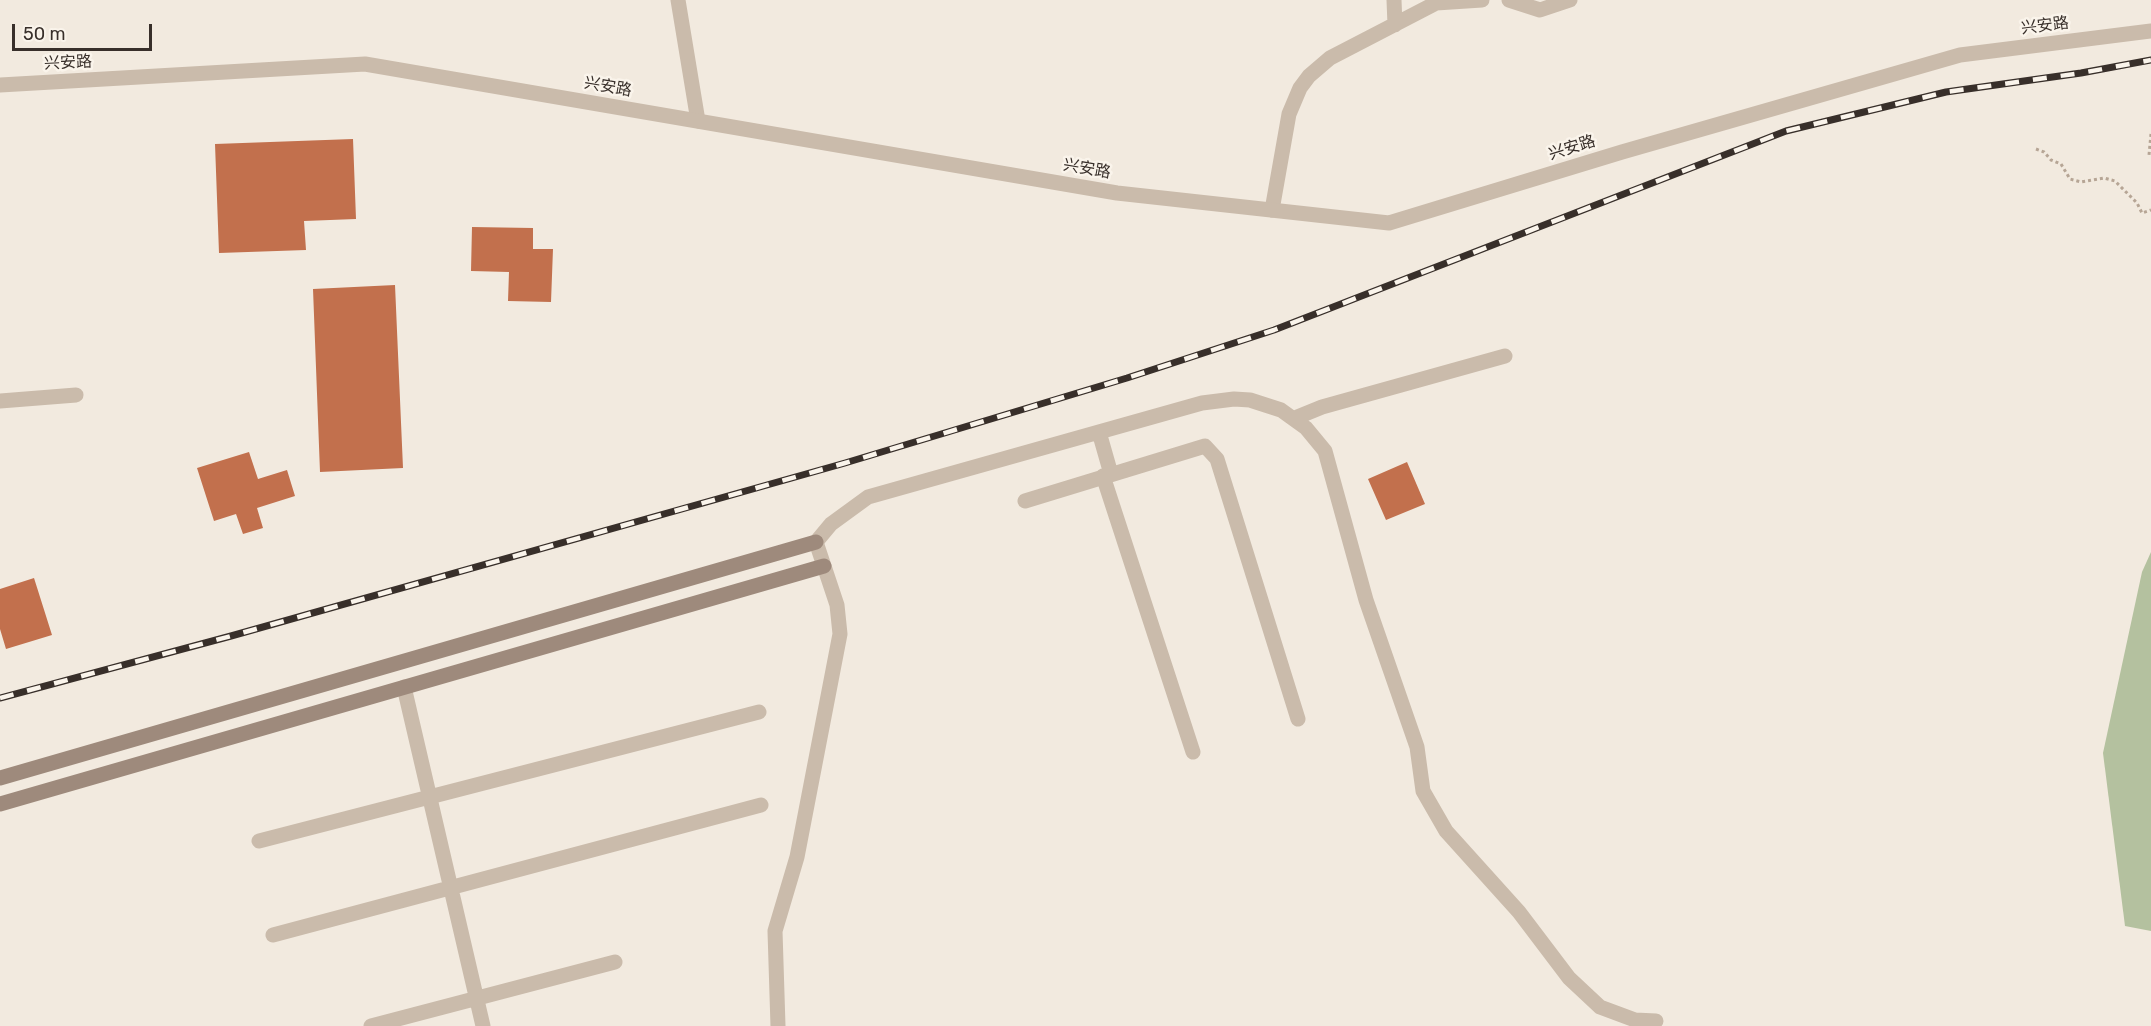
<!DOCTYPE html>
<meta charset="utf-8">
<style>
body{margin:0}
#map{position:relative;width:2151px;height:1026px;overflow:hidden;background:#f2eadf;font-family:Rubik,sans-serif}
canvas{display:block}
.scale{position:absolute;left:12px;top:24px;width:140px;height:27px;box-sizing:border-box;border:3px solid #382f2a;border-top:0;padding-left:8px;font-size:18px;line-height:21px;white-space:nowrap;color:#382f2a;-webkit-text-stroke:4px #faf4eb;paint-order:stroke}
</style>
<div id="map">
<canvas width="2151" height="1026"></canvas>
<div class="scale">50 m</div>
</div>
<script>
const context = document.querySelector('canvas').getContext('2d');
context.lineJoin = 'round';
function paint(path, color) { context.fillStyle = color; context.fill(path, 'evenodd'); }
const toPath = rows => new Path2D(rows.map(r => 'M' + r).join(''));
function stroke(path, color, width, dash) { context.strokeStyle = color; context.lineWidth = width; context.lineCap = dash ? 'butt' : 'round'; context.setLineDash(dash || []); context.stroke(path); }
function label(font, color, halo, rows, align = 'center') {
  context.font = font + ' Rubik,"Noto Sans SC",sans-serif'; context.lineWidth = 5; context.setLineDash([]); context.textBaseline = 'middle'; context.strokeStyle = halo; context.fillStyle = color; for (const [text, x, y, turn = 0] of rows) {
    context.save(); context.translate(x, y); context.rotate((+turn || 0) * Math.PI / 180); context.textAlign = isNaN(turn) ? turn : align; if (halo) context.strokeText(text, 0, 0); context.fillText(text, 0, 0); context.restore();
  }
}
const green = toPath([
 [2151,552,2151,931,2125,926,2103,753,2142,572]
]);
const building = toPath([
 [353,139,356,219,304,221,306,250,219,253,215,144],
 [472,227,533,228,533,249,553,249,551,302,508,301,509,272,471,271],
 [395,285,403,468,320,472,313,289],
 [249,452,258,479,287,470,295,496,257,508,263,528,243,534,236,514,214,521,197,468],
 [1407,462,1425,504,1386,520,1368,479],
 [34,578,52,635,6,649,0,629,0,589]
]);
const path = toPath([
 [2151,134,2149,155,2151,156],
 [2036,149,2044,152,2051,160,2061,164,2070,179,2081,182,2104,178,2115,181,2137,203,2142,213,2151,210]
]);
const minor = toPath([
 [678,0,698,121],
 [1394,0,1395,25],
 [1509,0,1540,10,1570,0],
 [1272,210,1289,114,1300,88,1309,76,1330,58,1436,3,1482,0],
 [0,401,76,395],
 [1295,418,1322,407,1505,356],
 [1099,432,1111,474],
 [1103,476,1193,752],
 [1025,501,1205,446,1217,459,1298,719],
 [816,542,831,524,868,497,1202,403,1234,399,1250,400,1281,410,1306,428,1325,451,1366,600,1417,747,1423,791,1446,831,1519,912,1569,978,1600,1007,1635,1020,1656,1021],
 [404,687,483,1026],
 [259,841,759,712],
 [273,935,761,805],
 [371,1026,615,962]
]);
const tertiary = toPath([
 [0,85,365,64,1117,193,1389,223,1622,152,1960,55,2151,31],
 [778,1026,775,931,797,857,840,634,837,605,816,542]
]);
const secondary = toPath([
 [0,778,816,542],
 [0,804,824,566]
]);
const rail = toPath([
 [0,698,231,636,845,463,1127,378,1274,330,1786,131,1946,92,2081,73,2151,60]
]);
const streetNames = [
 ["兴安路",2045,26,-7],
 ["兴安路",68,63,-3],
 ["兴安路",608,87,10],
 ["兴安路",1572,148,-17],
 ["兴安路",1087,169,10]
];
paint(green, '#b4c19f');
paint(building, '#c2704d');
stroke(path, '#b6a595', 3, [3, 3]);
stroke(minor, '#cabbab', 15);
stroke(tertiary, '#cabbab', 15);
stroke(secondary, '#9e8a7c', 15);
stroke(rail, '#382f2a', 7);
stroke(rail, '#faf4eb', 4.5, [14]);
label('16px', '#382f2a', '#faf4eb', streetNames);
</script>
